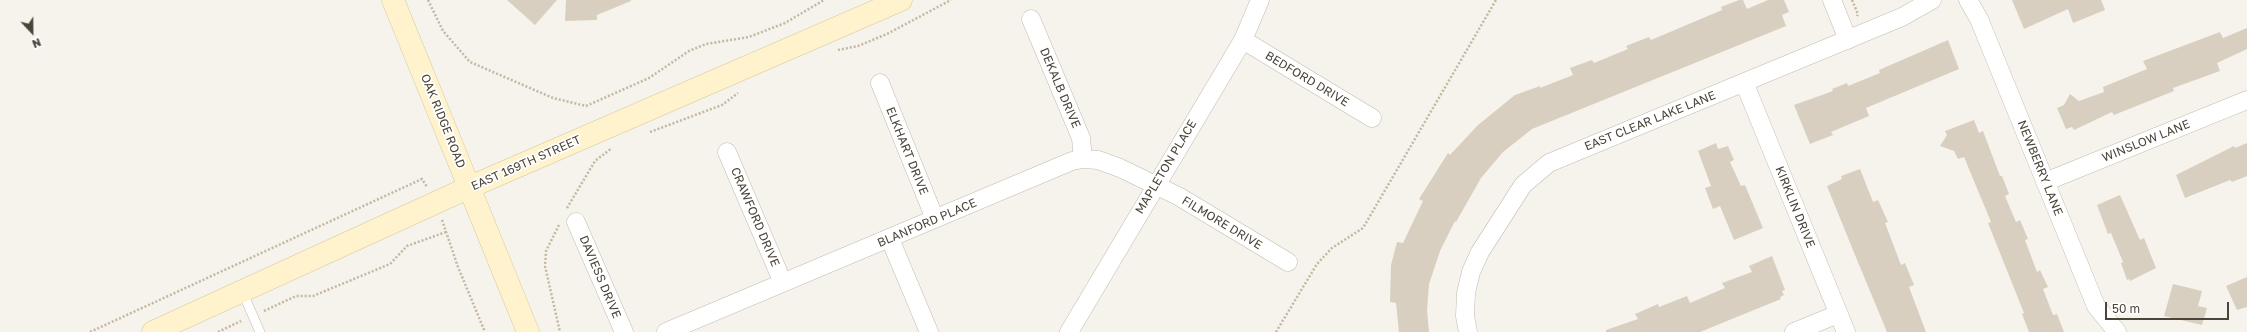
<!DOCTYPE html>
<style>
body{margin:0}
#map{position:relative;width:2247px;height:332px;overflow:hidden;background:#f6f3ec;font-family:"Golos Text",sans-serif}
canvas{display:block}
.north{position:absolute;left:12px;top:12px;width:40px;height:40px;-webkit-text-stroke:3px #fff;paint-order:stroke;rotate:158deg;font-size:11px;font-weight:700;line-height:16px;text-align:center;color:#4b4439}
.north::after{content:'';display:block;margin:auto;width:14px;height:18px;background:#4b4439;clip-path:polygon(50% 0,100% 100%,50% 72%,0 100%)}
.scale{position:absolute;left:2105px;top:302px;width:124px;height:18px;box-sizing:border-box;border:2px solid #4b4439;border-top:0;padding-left:5px;font-size:12px;line-height:14px;white-space:nowrap;color:#4b4439;-webkit-text-stroke:3px #fff;paint-order:stroke}
</style>
<div id="map">
<canvas width="2247" height="332"></canvas>
<div class="north">N</div>
<div class="scale">50 m</div>
</div>
<script>
const context = document.querySelector('canvas').getContext('2d');
context.lineJoin = 'round';
function paint(path, color) { context.fillStyle = color; context.fill(path, 'evenodd'); }
const toPath = rows => new Path2D(rows.map(r => 'M' + r).join(''));
function stroke(path, color, width, dash) { context.strokeStyle = color; context.lineWidth = width; context.lineCap = dash ? 'butt' : 'round'; context.setLineDash(dash || []); context.stroke(path); }
function label(font, color, halo, rows, align = 'center') {
  context.font = font + ' "Golos Text",sans-serif'; context.lineWidth = 3.5; context.setLineDash([]); context.textBaseline = 'middle'; context.strokeStyle = halo; context.fillStyle = color; for (const [text, x, y, turn = 0] of rows) {
    context.save(); context.translate(x, y); context.rotate((+turn || 0) * Math.PI / 180); context.textAlign = isNaN(turn) ? turn : align; if (halo) context.strokeText(text, 0, 0); context.fillText(text, 0, 0); context.restore();
  }
}
const building = toPath([
 [507,0,557,0,535,25],
 [566,0,631,0,631,1,597,15,597,20,565,21],
 [1739,0,1743,0,1747,9,1768,0,1784,0,1789,12,1782,15,1786,26,1532,129,1503,152,1481,178,1456,222,1455,221,1440,251,1429,284,1427,310,1429,332,1399,332,1396,303,1390,302,1391,265,1397,242,1403,243,1423,201,1419,199,1448,153,1450,155,1478,125,1515,95,1540,86,1540,88,1573,75,1570,68,1592,60,1594,63,1628,49,1626,46,1649,37,1651,40,1722,10,1721,7],
 [2012,0,2101,0,2105,10,2073,23,2068,9,2024,29],
 [2247,28,2247,49,2217,63,2220,71,2173,88,2174,91,2114,115,2112,112,2074,130,2072,127,2066,129,2057,108,2064,105,2070,94,2079,101,2104,92,2103,87,2147,69,2143,61,2220,32,2223,38],
 [1948,40,1959,69,1866,108,1869,116,1831,132,1833,135,1810,144,1794,105,1833,91,1832,89,1847,83,1848,86,1880,73,1879,70],
 [1974,120,1979,133,1983,131,2000,176,2002,176,2009,194,2005,196,2016,222,2020,220,2028,239,2025,240,2037,272,2040,270,2048,287,2043,289,2053,315,2057,314,2064,332,2029,332,2022,314,2024,313,1988,223,1991,222,1964,157,1958,159,1954,151,1940,146,1947,135,1945,131],
 [1716,143,1718,149,1728,146,1734,160,1730,162,1741,186,1745,185,1763,228,1734,240,1720,206,1713,209,1705,188,1711,186,1698,151],
 [2247,143,2247,176,2232,182,2230,180,2185,198,2176,175,2234,146,2235,148],
 [1860,169,1873,202,1878,200,1888,222,1885,223,1901,265,1905,263,1914,285,1909,287,1926,332,1887,332,1855,255,1827,186,1842,179,1841,176],
 [2120,195,2140,240,2144,238,2156,268,2130,281,2129,279,2127,280,2121,263,2123,262,2111,233,2108,234,2097,205],
 [1772,256,1785,290,1782,291,1784,295,1780,297,1781,299,1700,332,1606,332,1606,330,1638,319,1635,314,1658,304,1659,307,1687,296,1690,303,1725,288,1722,283,1752,272,1749,266],
 [2247,277,2247,307,2237,310,2226,286],
 [2173,284,2202,291,2198,306,2207,308,2202,325,2164,316]
]);
const path = toPath([
 [428,0,443,31,470,62,553,98,586,106,649,78,689,51,706,44,749,37,785,23,824,0],
 [1852,0,1858,14,1857,16],
 [838,50,858,46,887,34,951,0],
 [650,132,722,105,738,93],
 [567,208,595,161,612,148],
 [442,220,458,267,485,332],
 [559,225,546,251,545,266,560,332],
 [264,311,296,296,313,296,390,264,407,246,446,232],
 [90,332,422,179,427,187],
 [218,332,241,321],
 [1276,332,1317,264,1332,248,1363,228,1496,0]
]);
const lane = toPath([
 [242,291,260,332]
]);
const street = toPath([
 [1832,0,1848,40],
 [1968,0,1979,19,2096,306,2117,332],
 [1031,19,1081,138,1083,159],
 [1243,40,1372,118],
 [1744,82,1846,332],
 [880,83,935,219],
 [727,152,783,283],
 [2045,182,2247,100],
 [576,222,624,332],
 [890,239,929,332],
 [666,332,1072,161,1083,159,1098,160,1120,168,1178,196,1288,262],
 [1069,332,1243,40,1260,0],
 [1468,332,1465,316,1466,293,1471,272,1480,252,1523,185,1549,163,1902,17,1932,0],
 [1794,332,1838,314]
]);
const secondary = toPath([
 [393,0,528,332],
 [153,332,470,187,901,0]
]);
const streetNames = [
 ["BEDFORD DRIVE",1307,79,31],
 ["DEKALB DRIVE",1060,88,67],
 ["OAK RIDGE ROAD",443,121,68],
 ["EAST CLEAR LAKE LANE",1650,121,-22],
 ["WINSLOW LANE",2146,141,-22],
 ["ELKHART DRIVE",907,151,68],
 ["EAST 169TH STREET",526,163,-24],
 ["MAPLETON PLACE",1166,167,-59],
 ["NEWBERRY LANE",2040,168,68],
 ["KIRKLIN DRIVE",1795,207,68],
 ["CRAWFORD DRIVE",755,217,67],
 ["BLANFORD PLACE",927,223,-23],
 ["FILMORE DRIVE",1222,223,31],
 ["DAVIESS DRIVE",600,277,67]
];
paint(building, '#d8cfc1');
stroke(lane, '#c2bbae', 10);
stroke(street, '#c2bbae', 19);
stroke(secondary, '#d6c79b', 23);
stroke(path, '#c4b79f', 2.5, [2, 2]);
stroke(lane, '#fff', 9);
stroke(street, '#fff', 18);
stroke(secondary, '#fff3cd', 22);
label('12px', '#4b4439', '#fff', streetNames);
</script>
